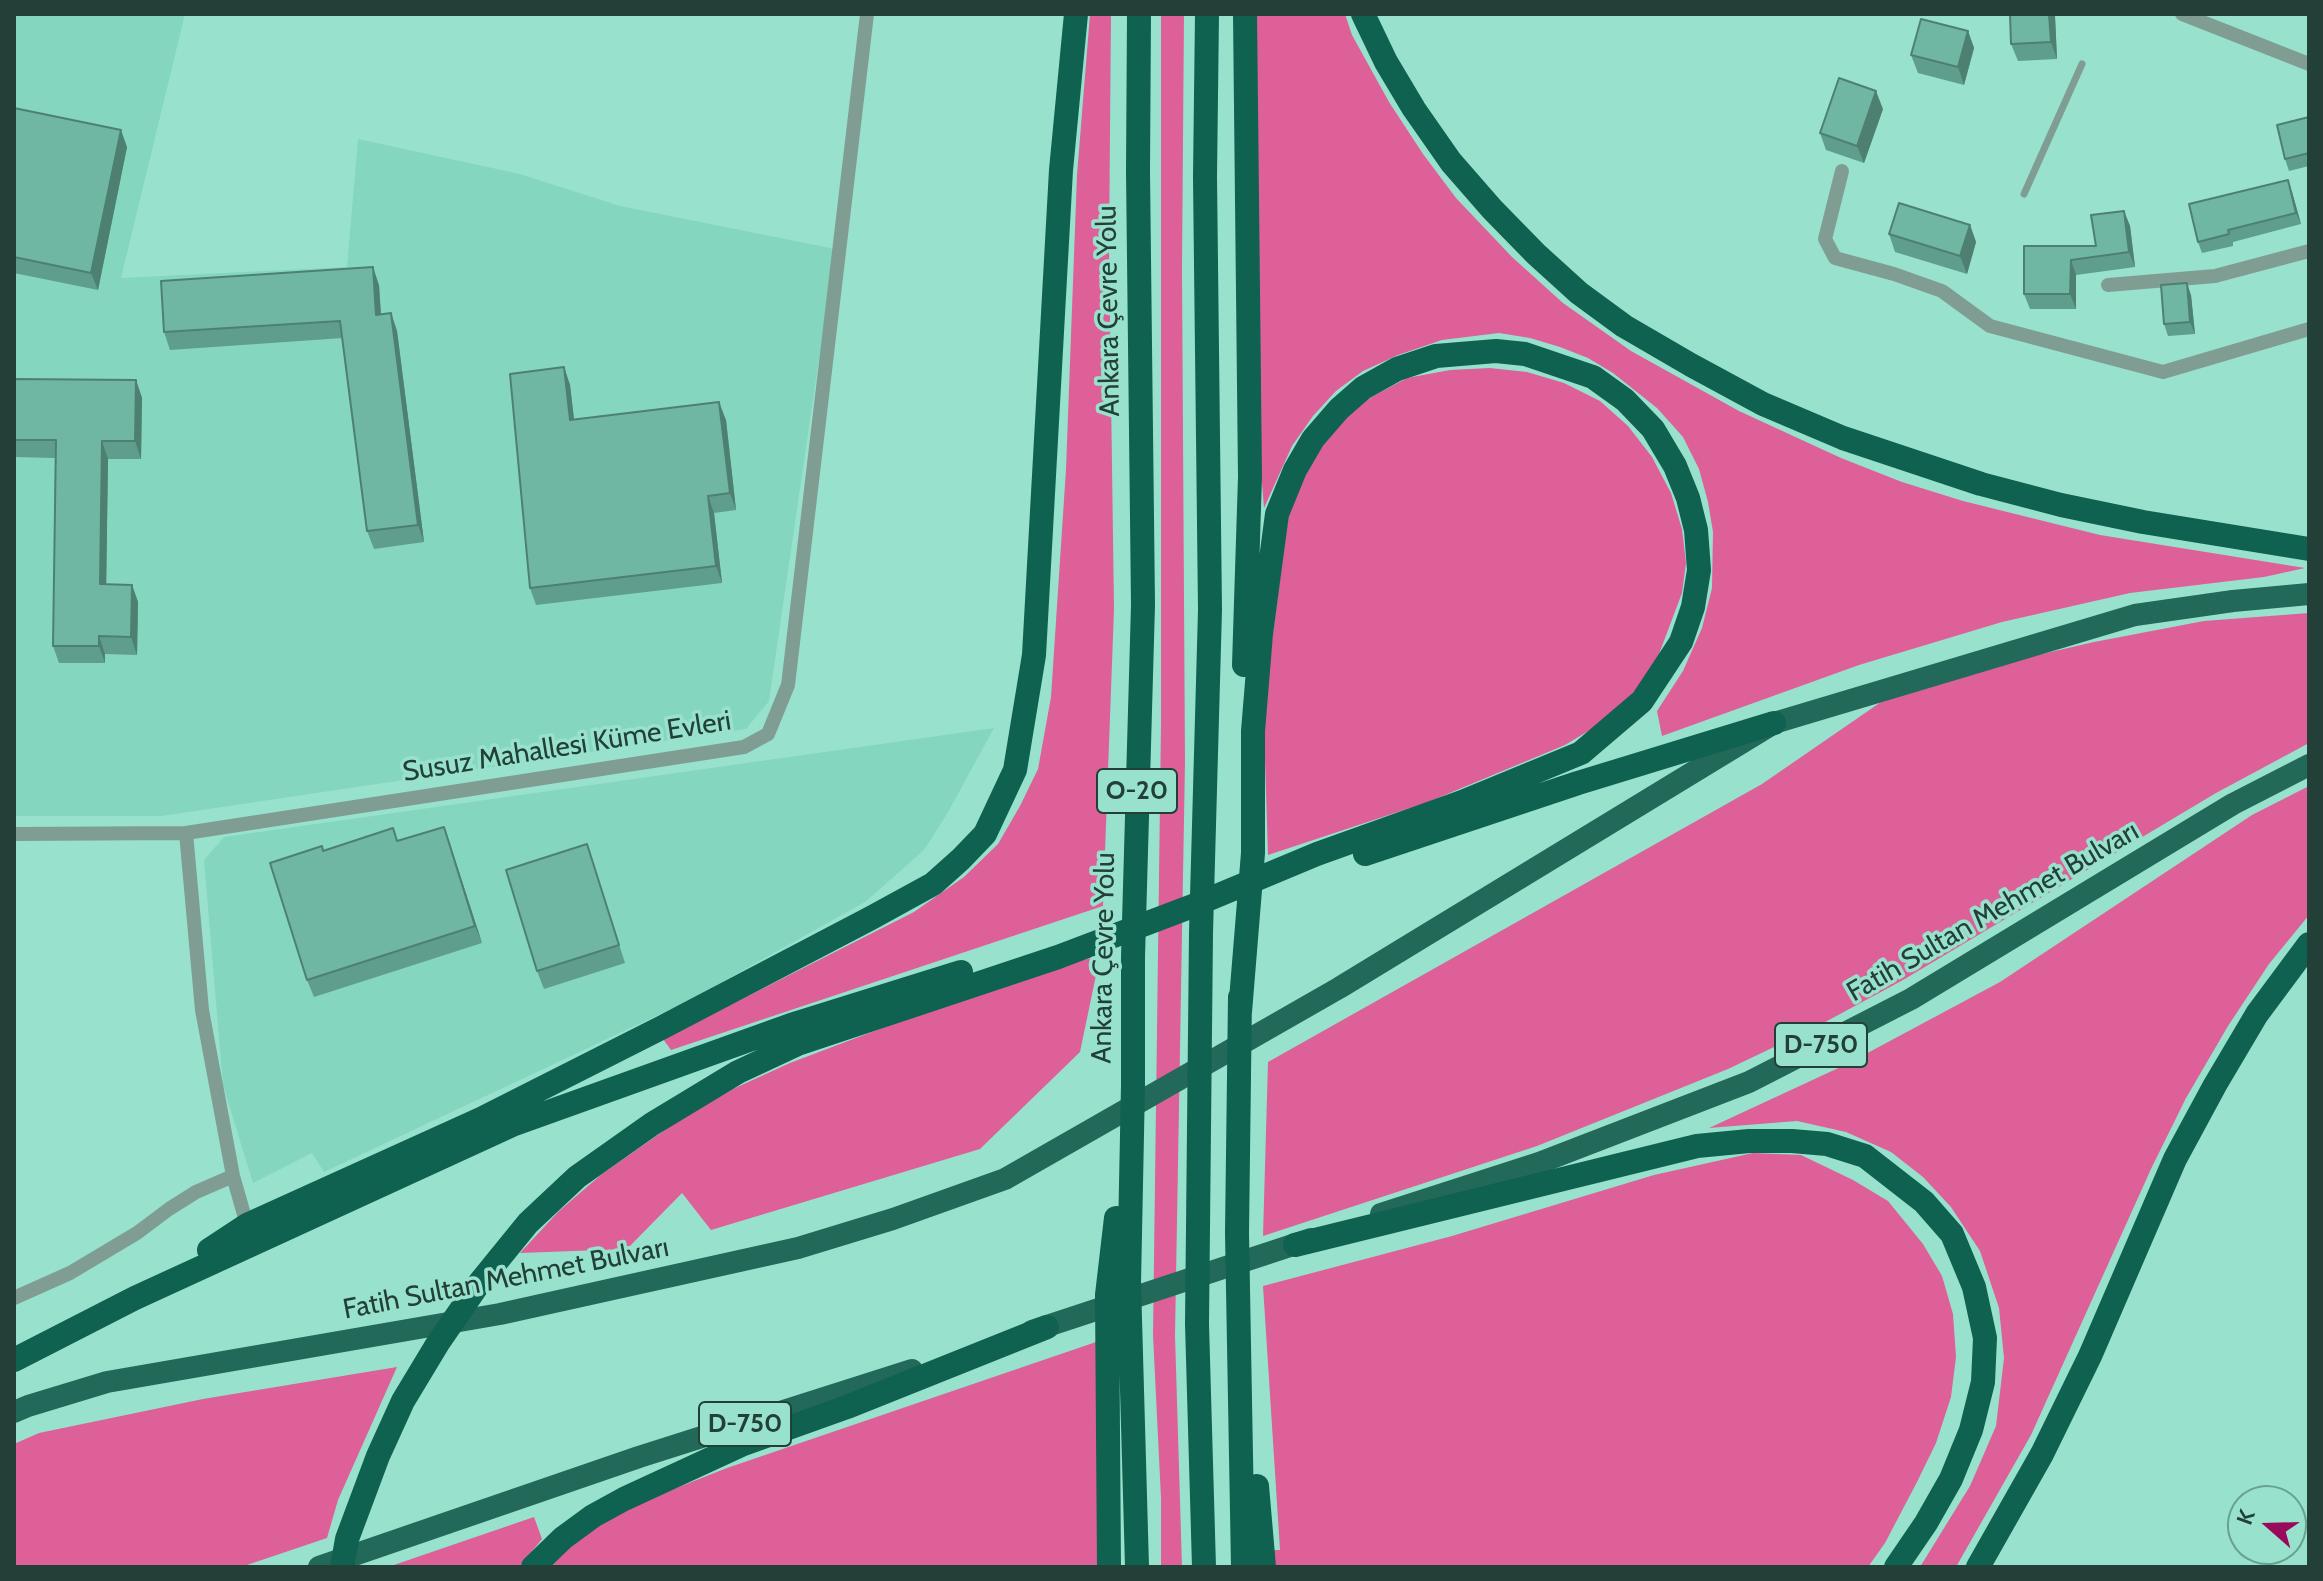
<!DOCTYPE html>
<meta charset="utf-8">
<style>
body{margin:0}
#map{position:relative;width:2323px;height:1581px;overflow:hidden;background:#98e2cd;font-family:Cabin,sans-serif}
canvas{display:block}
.frame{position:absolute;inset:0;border:16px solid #224038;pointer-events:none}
.north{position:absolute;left:2227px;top:1485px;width:80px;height:80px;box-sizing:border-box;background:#98e2cd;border:2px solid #69a191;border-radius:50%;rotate:290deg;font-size:22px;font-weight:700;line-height:32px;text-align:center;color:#224038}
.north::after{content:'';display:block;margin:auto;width:28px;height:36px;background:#9a0a5c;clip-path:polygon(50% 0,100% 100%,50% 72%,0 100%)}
</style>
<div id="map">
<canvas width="2323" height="1581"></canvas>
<div class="frame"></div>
<div class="north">K</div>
</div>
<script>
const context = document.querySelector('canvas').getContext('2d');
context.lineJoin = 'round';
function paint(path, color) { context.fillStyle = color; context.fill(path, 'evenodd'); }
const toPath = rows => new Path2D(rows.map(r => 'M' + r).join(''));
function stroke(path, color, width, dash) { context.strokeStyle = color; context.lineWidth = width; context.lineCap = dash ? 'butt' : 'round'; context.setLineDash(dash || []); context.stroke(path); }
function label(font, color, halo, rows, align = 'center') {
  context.font = font + ' Cabin,sans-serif'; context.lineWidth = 7; context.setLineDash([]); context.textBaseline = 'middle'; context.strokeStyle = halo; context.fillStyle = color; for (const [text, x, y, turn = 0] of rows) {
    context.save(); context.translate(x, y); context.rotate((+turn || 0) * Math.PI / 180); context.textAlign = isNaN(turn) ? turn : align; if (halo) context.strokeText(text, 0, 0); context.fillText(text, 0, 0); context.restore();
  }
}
const built = toPath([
 [14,14,185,14,121,278,347,267,358,139,520,174,620,206,835,249,769,701,746,729,162,816,14,816],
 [994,728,947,814,924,850,865,902,688,1001,324,1172,312,1153,253,1183,223,1085,204,860,224,837]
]);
const forest = toPath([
 [1090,14,1111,14,1109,249,1114,609,1103,906,671,1050,663,1039,914,912,964,877,998,844,1020,806,1038,769,1051,697,1066,469,1077,175],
 [1161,14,1184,14,1182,268,1185,762,1175,1335,1182,1567,1161,1567,1161,1498,1153,1335,1161,724],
 [1255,14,1345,14,1352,35,1389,102,1423,154,1456,198,1512,257,1563,303,1631,351,1739,411,1841,458,1902,482,1963,501,2100,535,2305,568,2264,577,2130,593,2002,622,1859,665,1662,736,1657,711,1683,671,1702,628,1712,588,1713,532,1708,502,1699,469,1683,437,1657,408,1613,373,1588,358,1560,347,1530,338,1499,333,1442,340,1398,355,1363,371,1336,391,1313,416,1292,446,1264,508,1259,446],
 [1490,368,1527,372,1564,383,1600,401,1628,426,1652,457,1671,493,1682,529,1686,563,1682,593,1659,654,1643,681,1625,705,1595,727,1565,745,1428,802,1268,855,1264,728,1272,641,1289,510,1304,471,1320,447,1357,406,1375,395,1407,378,1450,370],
 [2309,613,2309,743,2216,793,1903,980,1816,1027,1728,1069,1537,1146,1263,1236,1268,1062,1762,784,1881,702,1986,667,2094,642,2204,621],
 [2309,786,2309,915,2269,964,2228,1026,2186,1098,2151,1169,2031,1435,1956,1567,1920,1567,1970,1486,1996,1426,2004,1358,1999,1308,1980,1251,1951,1207,1923,1177,1891,1152,1846,1132,1797,1121,1709,1128,1847,1064,2000,982,2252,815],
 [1100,956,1080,1052,980,1149,711,1230,682,1193,627,1249,520,1253,559,1211,602,1174,682,1118,733,1089,790,1063,885,1027,1061,965],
 [1753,1153,1801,1155,1853,1180,1888,1201,1923,1244,1942,1276,1953,1314,1956,1357,1951,1397,1936,1443,1917,1482,1885,1543,1868,1567,1275,1567,1273,1550,1280,1550,1263,1286,1452,1236,1654,1175],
 [1099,1341,1098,1567,546,1567,569,1545,615,1515,661,1494,727,1468],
 [397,1367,338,1500,327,1538,241,1567,14,1567,14,1444,39,1433,203,1399],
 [534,1517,542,1539,519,1567,388,1567]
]);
const service = toPath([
 [2024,194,2082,64]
]);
const minor = toPath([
 [2182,14,2309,64],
 [1842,171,1825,239,1835,258,1894,274,1942,291,1990,326,2163,372,2309,329],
 [2108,285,2215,276,2309,251],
 [14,834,186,833],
 [247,1225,233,1176,202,1010,186,833,744,747,768,734,788,685,867,14],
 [14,1298,70,1273,137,1233,169,1209,196,1192,233,1176]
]);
const trunk = toPath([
 [1381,1214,1539,1163,1749,1082,1911,999,2233,804,2309,765],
 [1032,1331,1311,1239],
 [14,1412,28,1406,107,1382,500,1314,798,1248,893,1219,1005,1179,1339,988,1774,723,2135,615,2233,601,2309,594],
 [319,1567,639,1457,912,1370]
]);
const motorway = toPath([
 [1363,14,1386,62,1414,109,1451,162,1492,209,1536,254,1579,293,1624,326,1691,365,1763,404,1843,438,1981,484,2061,505,2143,522,2309,549],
 [1244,665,1250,477,1245,14],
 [1365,854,1578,783,1774,723],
 [1240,997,1237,1233,1243,1567],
 [1295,1245,1697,1146,1749,1141,1792,1141,1827,1144,1865,1156,1924,1202,1952,1234,1974,1287,1985,1338,1983,1382,1971,1430,1951,1479,1926,1523,1896,1567],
 [209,1250,247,1225,481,1119,661,1028,871,918,933,884,961,859,985,834,1015,770,1034,655,1061,170,1076,14],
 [14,1360,135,1298,512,1125,791,1025,961,972],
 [1257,1486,1264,1567],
 [342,1567,347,1539,378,1456,403,1401,438,1343,480,1282,528,1223,577,1177,652,1124,738,1072,800,1043,1058,957,1190,907,1317,854,1462,802,1581,753,1642,701,1681,642,1693,607,1699,570,1696,530,1688,498,1675,466,1653,429,1625,400,1593,377,1525,354,1496,351,1436,356,1397,369,1363,388,1339,409,1313,439,1295,470,1277,514,1261,634,1253,731,1253,853,1240,1012],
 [533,1567,563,1538,593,1516,624,1499,741,1445,847,1407,1047,1327],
 [1109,1567,1107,1295,1116,1218],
 [1137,1567,1129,1283,1133,1085,1133,957,1143,605,1138,171,1139,14],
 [1204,1567,1197,1324,1201,933,1210,610,1205,177,1207,14],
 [1978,1567,2042,1454,2090,1356,2175,1159,2215,1085,2257,1014,2309,944]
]);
const wall = toPath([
 [2055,16,2057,59,2018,61,2011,44],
 [1968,31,1974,48,1964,85,1918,73,1911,55],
 [14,108,127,147,98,290,14,273],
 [1883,109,1864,163,1826,150,1820,133],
 [2309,117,2309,166,2289,171,2285,159],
 [2292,192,2301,224,2233,242,2233,246,2202,253,2198,242],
 [2124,211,2130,226,2135,267,2076,275,2076,309,2030,309,2024,294,2024,246,2096,246],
 [1970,225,1976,242,1967,274,1895,252,1889,234],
 [379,285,381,315,391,313,397,331,424,542,374,549,367,531,343,338,170,350,164,332],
 [2191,295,2195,334,2168,336,2164,324],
 [564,367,570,385,574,419,726,420,736,510,714,513,722,583,536,605,530,588],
 [14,379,136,380,142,398,141,459,108,459,106,584,132,585,138,602,137,655,105,654,105,663,59,663,53,646,55,458,14,457],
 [444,827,482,943,314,997,307,980,324,850,398,841],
 [587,844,625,963,544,989,537,971]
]);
const shadedWall = toPath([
 [2049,14,2054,14,2055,16,2057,59,2051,42],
 [1968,31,1974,48,1964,85,1958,67],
 [1876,91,1883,109,1864,163,1857,146],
 [121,130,127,147,98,290,91,273],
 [2288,180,2292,192,2301,224,2296,213],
 [2124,211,2130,226,2135,267,2129,252],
 [1970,225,1976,242,1967,274,1960,256],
 [2071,260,2076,275,2076,309,2070,294],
 [373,267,379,285,382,333,376,315],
 [2187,283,2191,295,2195,334,2190,322],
 [391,313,397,331,424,542,418,525],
 [564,367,570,385,576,437,570,420],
 [136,380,142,398,141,459,135,441],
 [719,402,726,420,736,510,730,493],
 [102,441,108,459,106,602,100,584],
 [708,496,714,513,722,583,716,566],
 [132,585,138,602,137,655,131,637],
 [99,636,105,654,105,663,99,646],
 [444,827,450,844,482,943,475,926]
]);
const building = toPath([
 [2010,14,2049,14,2051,42,2011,44,2010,14],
 [1921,19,1968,31,1958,67,1911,55,1921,19],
 [1839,78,1876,91,1857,146,1820,133,1839,78],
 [14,108,121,130,91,273,14,257,14,108],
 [2309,117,2309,153,2285,159,2277,125,2309,117],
 [2288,180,2296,213,2228,230,2229,234,2198,242,2189,204,2288,180],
 [1899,203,1970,225,1960,256,1889,234,1899,203],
 [2124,211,2129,252,2071,260,2070,294,2024,294,2024,246,2096,246,2091,215,2124,211],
 [373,267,376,315,391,313,418,525,367,531,340,321,164,332,161,281,373,267],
 [2187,283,2190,322,2164,324,2161,285,2187,283],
 [564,367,570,420,719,402,730,493,708,496,716,566,530,588,510,374,564,367],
 [14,379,136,380,135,441,102,441,100,584,132,585,131,637,99,636,99,646,53,646,56,440,14,440,14,379],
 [444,827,475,926,307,980,270,863,322,846,323,851,393,828,397,841,444,827],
 [587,844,619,945,537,971,506,870,587,844]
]);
const shields = [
 [1137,791,80],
 [1821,1045,92],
 [745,1424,92]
];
const shieldNames = [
 ["O-20",1137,791],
 ["D-750",1821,1045],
 ["D-750",745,1424]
];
const streetNames = [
 ["Ankara Çevre Yolu",1109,311,-91],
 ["Susuz Mahallesi Küme Evleri",567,747,-9],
 ["Fatih Sultan Mehmet Bulvarı",1993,912,-30],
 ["Ankara Çevre Yolu",1104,958,-89],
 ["Fatih Sultan Mehmet Bulvarı",506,1279,-11]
];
paint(built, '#84d6bf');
paint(forest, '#dd6098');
stroke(service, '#809d94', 7);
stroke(minor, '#809d94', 14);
stroke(trunk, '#226959', 22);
stroke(motorway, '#0f6150', 24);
paint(wall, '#5f9d8c');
paint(shadedWall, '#4e8072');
paint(building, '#6fb7a3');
stroke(building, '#4e8072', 2);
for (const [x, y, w] of shields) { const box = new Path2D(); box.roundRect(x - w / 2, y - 22, w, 44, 6); context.fillStyle = '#98e2cd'; context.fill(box); stroke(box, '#224038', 2); }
label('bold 26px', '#224038', null, shieldNames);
label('28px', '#224038', '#98e2cd', streetNames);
</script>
